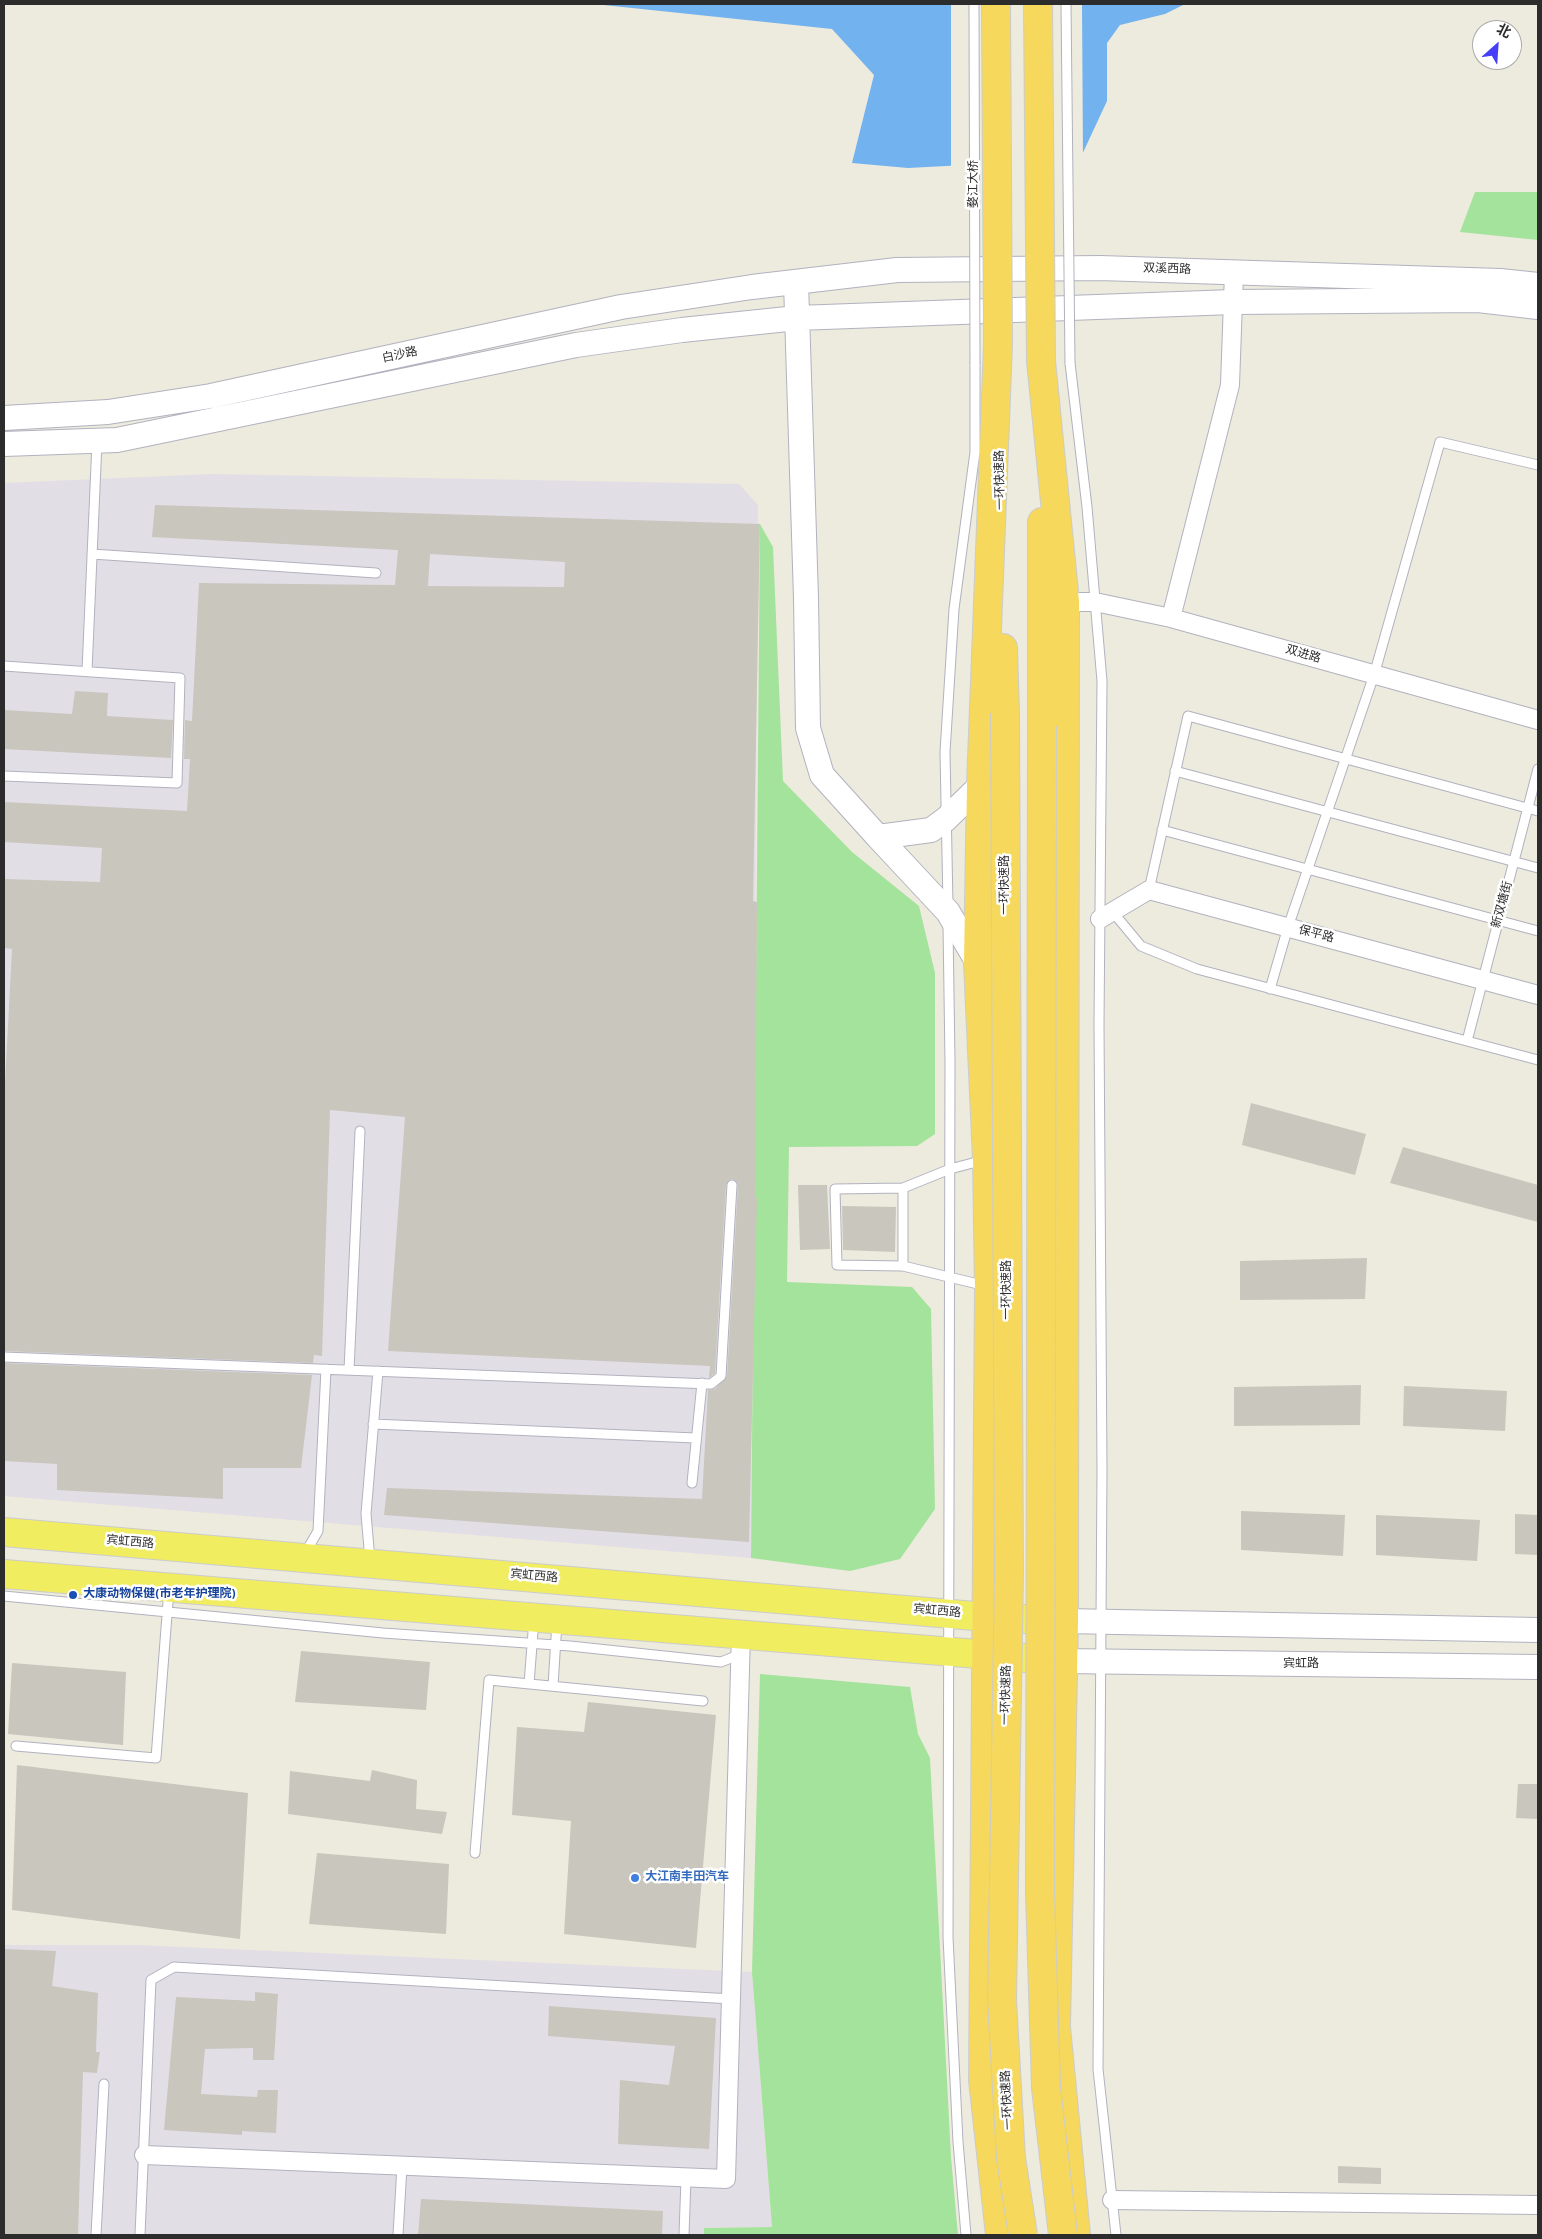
<!DOCTYPE html>
<meta charset="utf-8">
<style>
body{margin:0}
#map{position:relative;width:1542px;height:2239px;overflow:hidden;background:#edeade;font-family:Overpass,"Noto Sans SC",sans-serif}
canvas{display:block}
.frame{position:absolute;inset:0;border:5px solid #2c2c2c;pointer-events:none}
.north{position:absolute;left:1472px;top:20px;width:50px;height:50px;box-sizing:border-box;background:#fff;border:1px solid #ababab;border-radius:50%;rotate:26deg;font-size:14px;font-weight:700;line-height:20px;text-align:center;color:#2c2c2c}
.north::after{content:'';display:block;margin:auto;width:18px;height:22px;background:#4540f8;clip-path:polygon(50% 0,100% 100%,50% 72%,0 100%)}
</style>
<div id="map">
<canvas width="1542" height="2239"></canvas>
<div class="frame"></div>
<div class="north">北</div>
</div>
<script>
const context = document.querySelector('canvas').getContext('2d');
context.lineJoin = 'round';
function paint(path, color) { context.fillStyle = color; context.fill(path, 'evenodd'); }
const toPath = rows => new Path2D(rows.map(r => 'M' + r).join(''));
function stroke(path, color, width, dash) { context.strokeStyle = color; context.lineWidth = width; context.lineCap = dash ? 'butt' : 'round'; context.setLineDash(dash || []); context.stroke(path); }
function label(font, color, halo, rows, align = 'center') {
  context.font = font + ' Overpass,"Noto Sans SC",sans-serif'; context.lineWidth = 5; context.setLineDash([]); context.textBaseline = 'middle'; context.strokeStyle = halo; context.fillStyle = color; for (const [text, x, y, turn = 0] of rows) {
    context.save(); context.translate(x, y); context.rotate((+turn || 0) * Math.PI / 180); context.textAlign = isNaN(turn) ? turn : align; if (halo) context.strokeText(text, 0, 0); context.fillText(text, 0, 0); context.restore();
  }
}
const industrial = toPath([
 [212,474,739,484,758,505,751,1558,4,1496,4,483],
 [4,1945,137,1945,752,1972,772,2227,704,2228,704,2235,4,2235]
]);
const green = toPath([
 [1475,192,1538,192,1538,240,1460,232],
 [760,524,773,547,783,781,852,852,919,906,935,973,935,1134,917,1146,789,1147,787,1282,912,1287,931,1309,935,1509,900,1559,850,1571,751,1558],
 [760,1674,910,1687,918,1734,930,1758,951,2157,958,2235,704,2235,704,2228,772,2227,752,1972]
]);
const water = toPath([
 [594,4,1185,4,1165,14,1120,25,1107,43,1107,101,1080,159,908,168,852,163,874,75,832,29]
]);
const pier = toPath([
 [951,4,1082,4,1083,161,951,168]
]);
const building = toPath([
 [155,505,760,524,753,901,757,902,755,1197,757,1198,749,1542,384,1515,387,1488,702,1499,708,1390,715,1389,727,1376,738,1185,737,1182,733,1179,729,1180,726,1185,715,1373,709,1378,710,1366,388,1351,405,1117,330,1110,322,1356,314,1355,313,1363,4,1351,4,1103,12,949,4,948,4,879,100,882,102,848,4,842,4,802,187,811,190,759,184,759,185,720,192,721,199,583,395,585,398,550,152,537],
 [430,554,565,562,564,587,428,586],
 [75,691,108,693,107,716,173,720,171,758,4,749,4,710,72,714],
 [1251,1103,1366,1134,1355,1175,1242,1145],
 [1403,1147,1538,1185,1538,1222,1390,1183],
 [798,1185,827,1185,830,1249,800,1250],
 [842,1206,896,1207,895,1252,843,1250],
 [1367,1258,1365,1299,1240,1300,1240,1261],
 [4,1363,312,1375,301,1468,223,1468,223,1499,57,1490,57,1464,4,1461],
 [1361,1385,1360,1425,1234,1426,1234,1387],
 [1404,1386,1507,1391,1505,1431,1403,1426],
 [1241,1511,1345,1515,1343,1556,1241,1550],
 [1515,1514,1538,1515,1538,1555,1515,1554],
 [1376,1515,1480,1520,1477,1561,1376,1555],
 [301,1651,430,1662,426,1710,295,1702],
 [12,1663,126,1672,123,1745,8,1734],
 [588,1702,716,1715,696,1948,564,1934,571,1821,512,1815,517,1727,584,1732],
 [17,1765,248,1793,240,1939,12,1910],
 [372,1770,417,1780,416,1809,447,1812,442,1834,288,1814,290,1771,370,1781],
 [1518,1784,1538,1784,1538,1819,1516,1818],
 [317,1853,449,1864,446,1934,309,1924],
 [4,1949,56,1951,52,1986,98,1993,96,2052,100,2052,97,2073,83,2072,78,2235,4,2235],
 [255,1992,278,1994,274,2060,253,2060,253,2048,205,2049,201,2094,257,2097,258,2090,278,2090,276,2133,242,2131,242,2135,164,2130,176,1997,255,2001],
 [549,2006,716,2018,709,2149,618,2144,620,2080,669,2085,675,2046,548,2036],
 [1338,2166,1381,2168,1381,2184,1338,2183],
 [421,2199,663,2211,662,2235,418,2235]
]);
const service = toPath([
 [1070,363,1087,507,1102,681,1099,1024,1102,1470,1098,2069,1116,2235],
 [92,554,376,573],
 [4,666,180,678,177,783,4,776],
 [87,671,97,442],
 [1175,771,1538,868],
 [1162,830,1538,931],
 [1149,890,1188,716,1538,811],
 [948,905,945,752,954,609,975,452,975,364],
 [1112,911,1141,946,1197,969,1538,1060],
 [948,925,950,1062,948,1937,958,2142,966,2235],
 [1270,989,1288,927,1374,675,1440,442,1538,465],
 [1467,1041,1538,769],
 [984,1160,950,1169,903,1188,903,1266,978,1284,986,1288],
 [903,1266,837,1265,835,1189,903,1188],
 [4,1357,711,1384,721,1376,732,1185],
 [349,1370,360,1131],
 [373,1424,695,1438],
 [692,1483,702,1383],
 [304,1555,318,1531,326,1369],
 [370,1560,366,1514,378,1371],
 [4,1596,383,1633,570,1646,721,1662,741,1654],
 [529,1684,534,1619],
 [553,1686,557,1622],
 [16,1746,156,1758,169,1589],
 [475,1853,489,1680,703,1701],
 [96,2235,104,2084],
 [140,2235,151,1980,174,1967,732,1999],
 [398,2235,402,2166],
 [684,2235,686,2178]
]);
const minor = toPath([
 [1065,602,1095,602,1171,618,1538,720],
 [1171,618,1230,385,1234,273],
 [1100,919,1149,890,1538,995],
 [144,2155,726,2179,741,1633],
 [1112,2200,1538,2205]
]);
const secondary = toPath([
 [796,282,806,598,808,728,822,775,878,837],
 [4,418,108,412,211,396,621,307,752,287,897,270,1100,268,1500,281,1538,285],
 [4,444,117,440,576,345,682,330,797,318,1233,302,1478,300,1538,307],
 [978,963,948,912,878,837,931,830,946,819,981,785],
 [1064,1621,1538,1630],
 [1063,1661,1538,1667]
]);
const primary = toPath([
 [4,1532,986,1617,1064,1621],
 [4,1574,1063,1661]
]);
const trunk = toPath([
 [998,344,981,785,978,963,987,1159,989,1290,983,2080,1000,2235],
 [1041,361,1065,602,1064,1621,1056,2027,1076,2235],
 [1042,522,1042,726],
 [1003,648,1005,713]
]);
const serviceBridge = toPath([
 [974,4,975,364],
 [1066,4,1070,363]
]);
const trunkBridge = toPath([
 [996,4,998,344],
 [1038,4,1041,361],
 [1005,713,1009,1573,1002,2000,1011,2158,1023,2235],
 [1042,726,1040,1893,1046,2088,1063,2235]
]);
const markers = [
 [73,1595,5,"#1a4fb4"],
 [635,1878,5,"#3f7fe0"]
];
const streetNames = [
 ["婺江大桥",975,184,-90],
 ["双溪西路",1167,270,2],
 ["白沙路",400,356,-12],
 ["一环快速路",1001,480,-91],
 ["双进路",1303,655,16],
 ["一环快速路",1006,885,-90],
 ["新双塘街",1503,905,-75],
 ["保平路",1316,935,15],
 ["一环快速路",1008,1290,-90],
 ["宾虹西路",130,1543,5],
 ["宾虹西路",534,1577,5],
 ["宾虹西路",937,1612,5],
 ["宾虹路",1301,1665],
 ["一环快速路",1007,1695,-89],
 ["一环快速路",1008,2100,-93]
];
const transitNames = [
 ["大康动物保健(市老年护理院)",83,1595]
];
const shopNames = [
 ["大江南丰田汽车",645,1878]
];
paint(industrial, '#e2dee6');
paint(green, '#a4e39b');
paint(water, '#72b2ee');
paint(pier, '#edeade');
paint(building, '#c9c6bd');
stroke(service, '#b2b2bf', 11);
stroke(minor, '#b2b2bf', 20);
stroke(secondary, '#b2b2bf', 26);
stroke(primary, '#ccc', 30);
stroke(trunk, '#ccc', 30);
stroke(service, '#fff', 9);
stroke(minor, '#fff', 18);
stroke(secondary, '#fff', 24);
stroke(primary, '#f0ed60', 28);
stroke(trunk, '#f6d85c', 28);
stroke(serviceBridge, '#b2b2bf', 11, []);
stroke(trunkBridge, '#ccc', 30, []);
stroke(serviceBridge, '#fff', 9);
stroke(trunkBridge, '#f6d85c', 28);
for (const [x, y, r, color] of markers) { const dot = new Path2D(); dot.arc(x, y, r, 0, 2 * Math.PI); context.fillStyle = color; context.fill(dot); stroke(dot, '#fff', 2); }
label('12px', '#2c2c2c', '#fff', streetNames);
label('bold 12px', '#164399', '#fff', transitNames, 'left');
label('bold 12px', '#366cbe', '#fff', shopNames, 'left');
</script>
